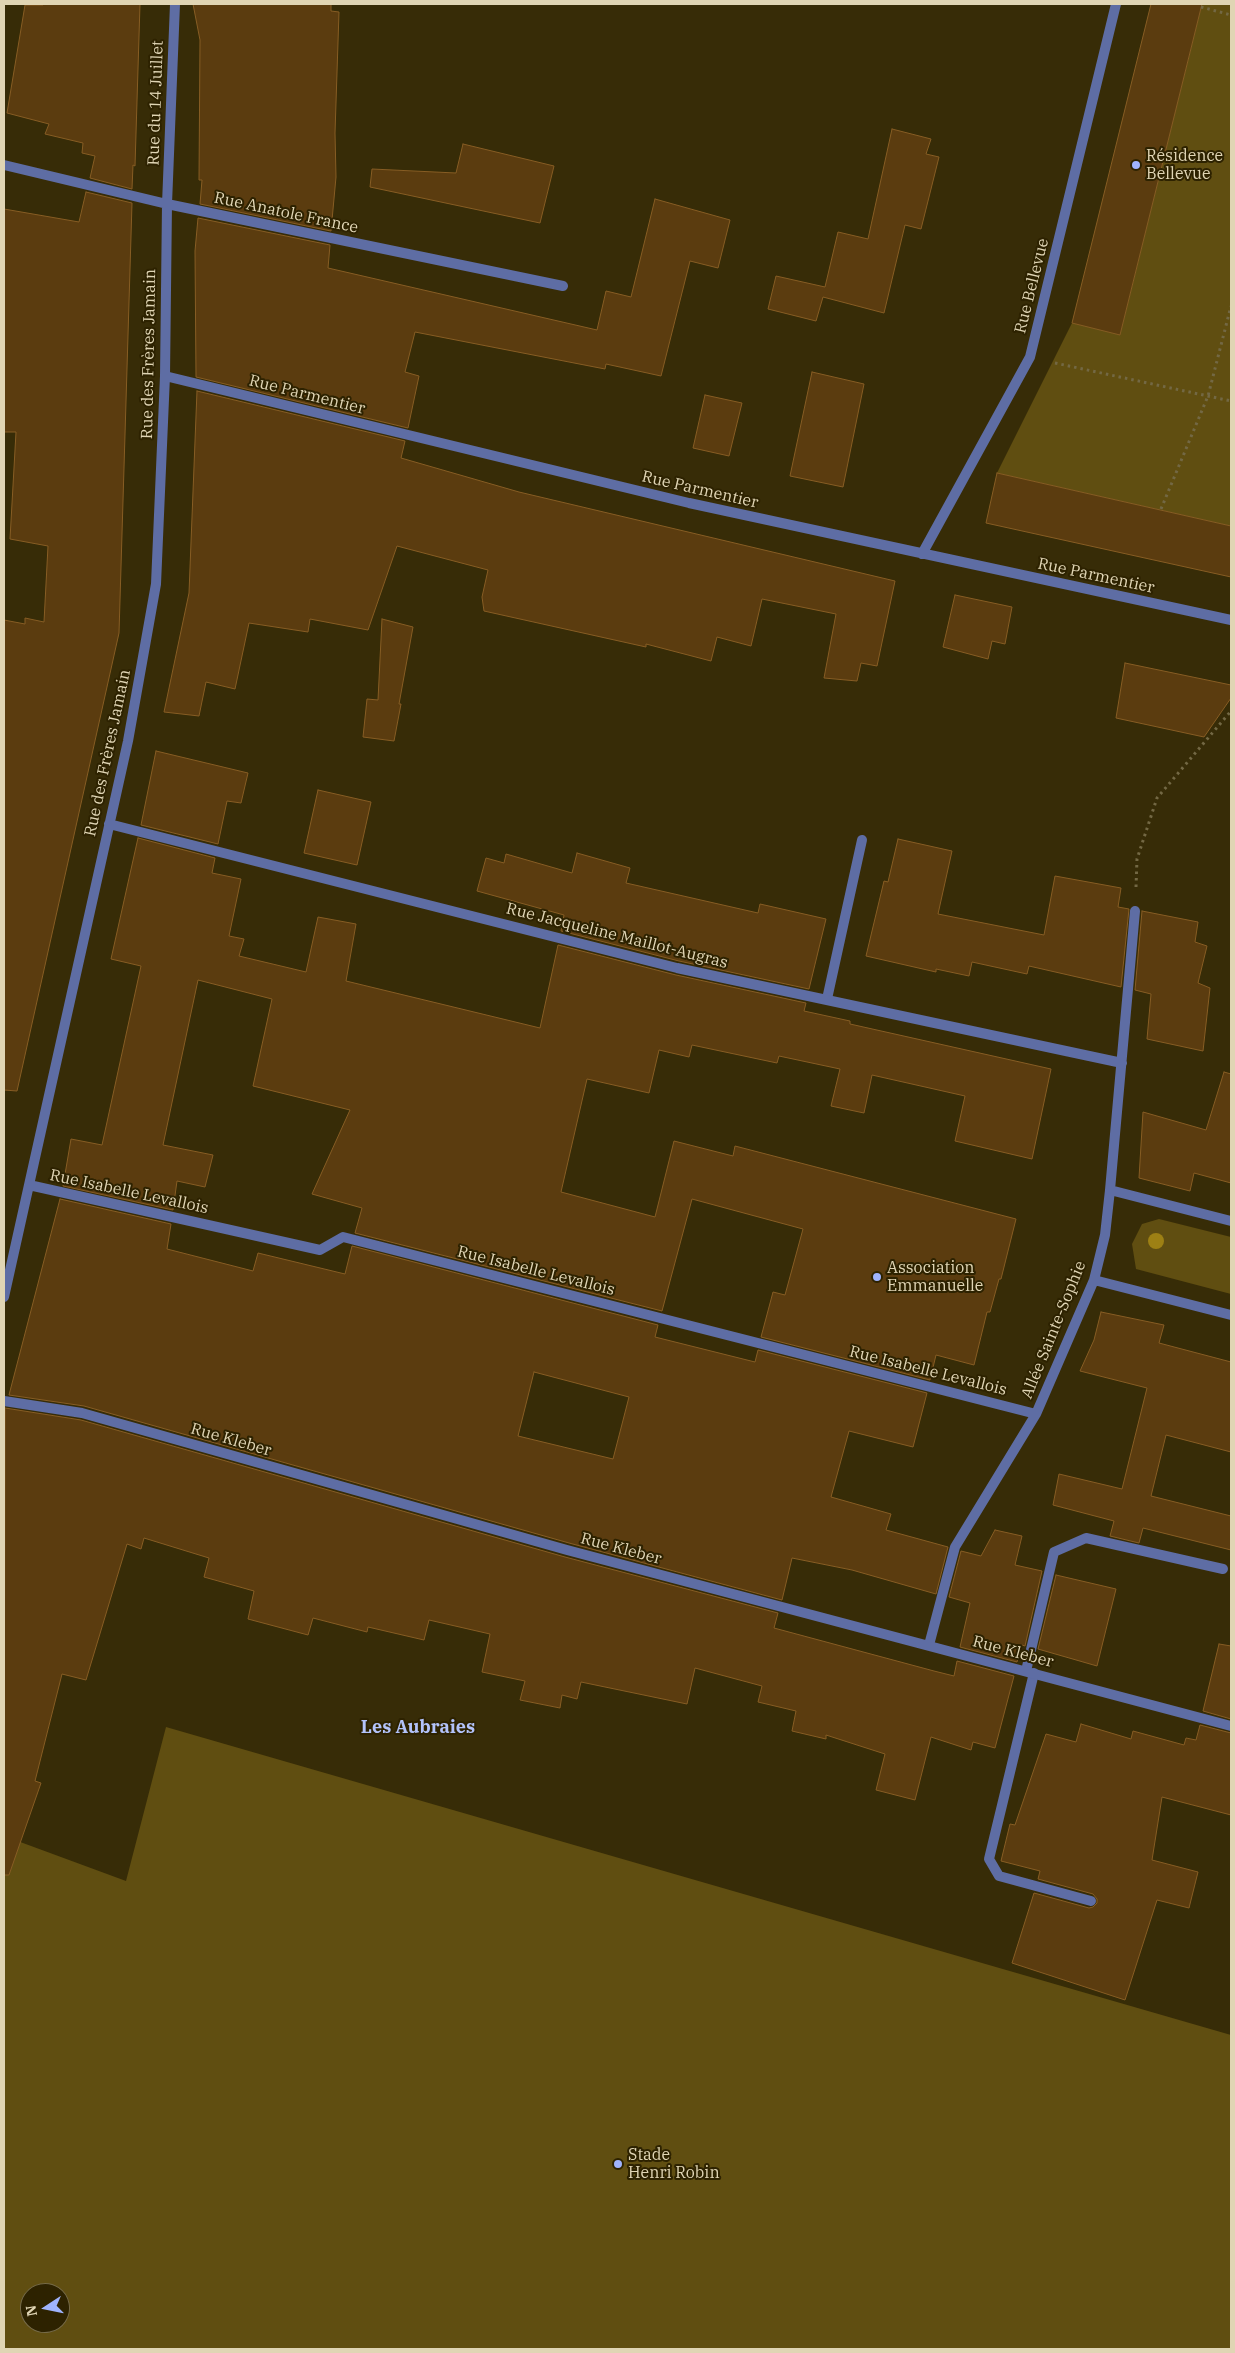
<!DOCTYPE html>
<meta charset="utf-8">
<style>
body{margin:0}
#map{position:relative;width:1235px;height:2353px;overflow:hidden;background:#372c07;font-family:"IBM Plex Serif",serif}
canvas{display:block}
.frame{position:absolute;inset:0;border:5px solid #e0d5b4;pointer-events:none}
.north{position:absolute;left:20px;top:2283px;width:50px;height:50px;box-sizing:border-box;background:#2d2200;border:1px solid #756a48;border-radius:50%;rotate:259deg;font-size:14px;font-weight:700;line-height:20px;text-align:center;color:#e0d5b4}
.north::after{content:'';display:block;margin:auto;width:18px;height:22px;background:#9fb3fd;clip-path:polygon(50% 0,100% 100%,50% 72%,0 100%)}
</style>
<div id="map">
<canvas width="1235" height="2353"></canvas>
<div class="frame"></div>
<div class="north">N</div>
</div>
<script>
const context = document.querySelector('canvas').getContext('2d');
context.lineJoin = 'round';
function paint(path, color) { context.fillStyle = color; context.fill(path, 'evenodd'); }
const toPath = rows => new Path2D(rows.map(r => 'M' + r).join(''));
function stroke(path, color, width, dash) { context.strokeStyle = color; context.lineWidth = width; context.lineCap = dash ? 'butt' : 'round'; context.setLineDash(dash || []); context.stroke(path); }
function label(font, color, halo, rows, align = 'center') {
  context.font = font + ' "IBM Plex Serif",serif'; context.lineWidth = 4; context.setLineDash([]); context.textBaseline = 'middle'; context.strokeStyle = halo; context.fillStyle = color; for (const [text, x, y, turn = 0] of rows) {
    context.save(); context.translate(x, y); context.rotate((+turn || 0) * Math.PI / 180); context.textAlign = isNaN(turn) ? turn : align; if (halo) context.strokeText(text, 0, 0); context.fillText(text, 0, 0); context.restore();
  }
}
const green = toPath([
 [1202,4,1231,4,1231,526,997,473,1072,323,1120,335],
 [1159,1219,1231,1237,1231,1294,1136,1269,1132,1244,1142,1224],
 [166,1727,1231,2035,1231,2349,4,2349,4,1836,126,1881],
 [30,2293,60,2293,60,2323,30,2323]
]);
const building = toPath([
 [42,4,140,4,135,166,133,165,132,189,90,178,95,156,82,153,83,143,45,134,49,124,7,113,25,5,43,5,42,4],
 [193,4,331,4,331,11,339,12,335,133,336,177,331,231,200,204,202,180,199,180,200,40,193,4],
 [1151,4,1202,4,1120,335,1072,323,1151,4],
 [892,129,931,139,926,154,939,157,921,229,905,225,884,313,823,297,816,321,768,309,776,276,825,287,838,232,868,239,892,129],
 [463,144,554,166,540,223,370,187,372,169,456,173,463,144],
 [86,192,132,203,119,633,17,1091,4,1090,4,620,25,624,25,618,44,622,48,546,10,539,16,432,4,432,4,209,79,222,86,192],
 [655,199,730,220,718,268,690,261,661,376,606,364,605,369,415,332,405,372,419,376,408,428,196,377,195,251,198,218,330,245,328,268,597,330,606,291,631,297,655,199],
 [812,372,864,384,843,487,790,476,812,372],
 [197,391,405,441,401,458,519,492,895,581,877,666,861,663,857,681,824,678,836,614,762,599,751,646,717,637,711,661,646,644,646,647,484,611,482,597,488,570,397,546,368,630,310,619,308,632,249,623,235,689,206,682,199,716,164,712,189,593,197,391],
 [705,395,742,403,729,456,693,448,705,395],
 [997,473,1231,526,1231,577,986,523,997,473],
 [955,595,1012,607,1005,644,992,641,988,659,943,647,955,595],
 [382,619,413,627,399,704,401,704,394,741,363,737,367,699,378,700,382,619],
 [1125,663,1231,685,1231,698,1204,737,1116,718,1125,663],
 [156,751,248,773,241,803,227,801,218,844,141,825,156,751],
 [318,790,371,802,357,865,304,853,318,790],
 [138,838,215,858,212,873,241,879,229,936,244,939,239,956,306,972,318,917,356,924,346,981,540,1028,558,945,676,975,806,1003,804,1011,850,1021,850,1024,1051,1069,1032,1159,955,1141,965,1096,872,1075,864,1113,831,1106,840,1069,779,1056,777,1063,692,1045,689,1057,659,1050,649,1093,587,1079,561,1192,655,1217,674,1141,733,1156,735,1146,1016,1219,1001,1279,999,1279,990,1312,987,1312,974,1365,936,1355,930,1380,761,1337,773,1292,785,1295,803,1229,692,1199,662,1311,355,1233,362,1208,312,1194,350,1110,253,1086,272,999,198,980,163,1145,213,1155,205,1187,177,1181,173,1210,63,1186,71,1139,102,1145,141,966,111,959,138,838],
 [898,839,952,851,938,914,1044,935,1055,876,1121,888,1118,907,1129,909,1121,987,1029,966,1027,974,972,962,969,976,936,969,936,972,866,956,884,881,888,882,898,839],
 [577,853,630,868,626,883,758,913,760,904,826,919,809,989,679,961,561,931,564,915,477,891,486,858,504,863,506,854,572,873,577,853],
 [1142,911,1198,922,1195,942,1207,946,1198,983,1210,988,1203,1051,1147,1039,1151,994,1135,990,1142,911],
 [1224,1072,1231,1074,1231,1183,1194,1173,1190,1191,1139,1178,1143,1112,1206,1130,1224,1072],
 [60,1199,171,1224,167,1249,253,1271,258,1253,345,1274,352,1246,658,1325,655,1337,755,1362,758,1350,927,1393,913,1447,849,1431,831,1497,891,1514,886,1530,948,1547,936,1594,852,1570,792,1558,782,1600,569,1543,84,1406,9,1395,60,1199],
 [534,1372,629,1397,613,1459,518,1436,534,1372],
 [1101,1312,1164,1325,1159,1343,1231,1362,1231,1452,1166,1435,1151,1496,1231,1516,1231,1550,1143,1528,1139,1543,1110,1536,1114,1521,1053,1505,1059,1474,1122,1489,1147,1388,1080,1371,1094,1340,1101,1312],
 [5,1408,81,1420,565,1557,778,1613,774,1628,934,1671,954,1676,957,1661,1014,1676,995,1748,973,1742,971,1750,931,1737,915,1800,876,1790,885,1754,826,1735,826,1739,792,1731,796,1711,758,1702,762,1686,695,1668,687,1704,581,1682,577,1699,562,1695,560,1708,520,1700,525,1681,482,1672,490,1634,429,1620,424,1640,368,1627,367,1632,313,1618,308,1635,248,1619,254,1591,204,1577,209,1558,144,1538,141,1549,127,1544,86,1680,62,1674,35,1781,41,1783,9,1875,4,1875,5,1408],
 [995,1530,1022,1536,1015,1565,1042,1571,1025,1646,1022,1645,1017,1662,960,1647,970,1603,949,1597,961,1551,981,1556,995,1530],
 [1056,1575,1116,1589,1097,1666,1038,1649,1056,1575],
 [1219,1644,1231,1646,1231,1719,1203,1711,1219,1644],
 [1081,1724,1131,1739,1133,1731,1184,1745,1186,1738,1196,1740,1200,1725,1231,1733,1231,1815,1162,1797,1152,1860,1198,1872,1189,1908,1157,1900,1125,2000,1012,1963,1034,1893,1089,1908,1093,1907,1097,1903,1097,1899,1093,1894,1038,1879,1040,1871,1001,1861,1010,1824,1015,1825,1046,1734,1076,1742,1081,1724]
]);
const path = toPath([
 [1201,7,1231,15],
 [1055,363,1231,401],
 [1161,509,1208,396,1231,306],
 [1136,887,1137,859,1157,798,1231,711]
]);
const lane = toPath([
 [827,999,862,840],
 [1026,1671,1054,1552,1086,1538,1223,1569],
 [1034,1673,989,1859,999,1876,1091,1901]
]);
const street = toPath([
 [4,165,167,204,563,286],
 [165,376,689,503,1231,620],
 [922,554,1030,357,1116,4],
 [109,824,677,968,1122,1063],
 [29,1185,320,1250,343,1237,1036,1414],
 [1110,1190,1231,1221],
 [1094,1280,1231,1315],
 [4,1297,128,741,156,584,165,376,167,204,175,4],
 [4,1401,82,1413,567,1550,1231,1726],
 [929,1645,955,1547,1036,1414,1094,1280,1105,1235,1110,1190,1135,911]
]);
const trees = [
 [1156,1241]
];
const markers = [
 [1136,165,5,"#9fb3fd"],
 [877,1277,5,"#9fb3fd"],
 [618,2164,5,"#9fb3fd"]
];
const streetNames = [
 ["Rue du 14 Juillet",156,103,-88],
 ["Rue Anatole France",286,213,12],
 ["Rue Bellevue",1032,286,-76],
 ["Rue des Frères Jamain",149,354,-89],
 ["Rue Parmentier",307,395,14],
 ["Rue Parmentier",700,490,13],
 ["Rue Parmentier",1096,576,12],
 ["Rue des Frères Jamain",108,753,-78],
 ["Rue Jacqueline Maillot-Augras",617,936,14],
 ["Rue Isabelle Levallois",129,1192,12],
 ["Rue Isabelle Levallois",536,1271,14],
 ["Allée Sainte-Sophie",1054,1330,-68],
 ["Rue Isabelle Levallois",928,1371,14],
 ["Rue Kleber",231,1440,16],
 ["Rue Kleber",621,1549,15],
 ["Rue Kleber",1013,1652,15]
];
const poiNames = [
 ["Résidence",1146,156],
 ["Bellevue",1146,174],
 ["Association",887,1268],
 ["Emmanuelle",887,1286],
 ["Stade",628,2155],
 ["Henri Robin",628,2173]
];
const neighbourhoodNames = [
 ["Les Aubraies",418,1728]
];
paint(green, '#604e11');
paint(building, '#5b3c0f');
stroke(building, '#875d24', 1);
stroke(path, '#736844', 3, [2.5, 4]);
stroke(lane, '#5e6da4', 10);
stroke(street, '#5e6da4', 10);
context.fillStyle = '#9d8014';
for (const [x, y] of trees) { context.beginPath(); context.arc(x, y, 8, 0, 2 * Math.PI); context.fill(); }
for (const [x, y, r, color] of markers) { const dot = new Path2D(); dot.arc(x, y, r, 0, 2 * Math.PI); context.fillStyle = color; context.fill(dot); stroke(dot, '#2d2200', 2); }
label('16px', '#e0d5b4', '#2d2200', streetNames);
label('16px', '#e0d5b4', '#2d2200', poiNames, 'left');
label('bold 18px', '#b3c3fa', '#2d2200', neighbourhoodNames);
</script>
